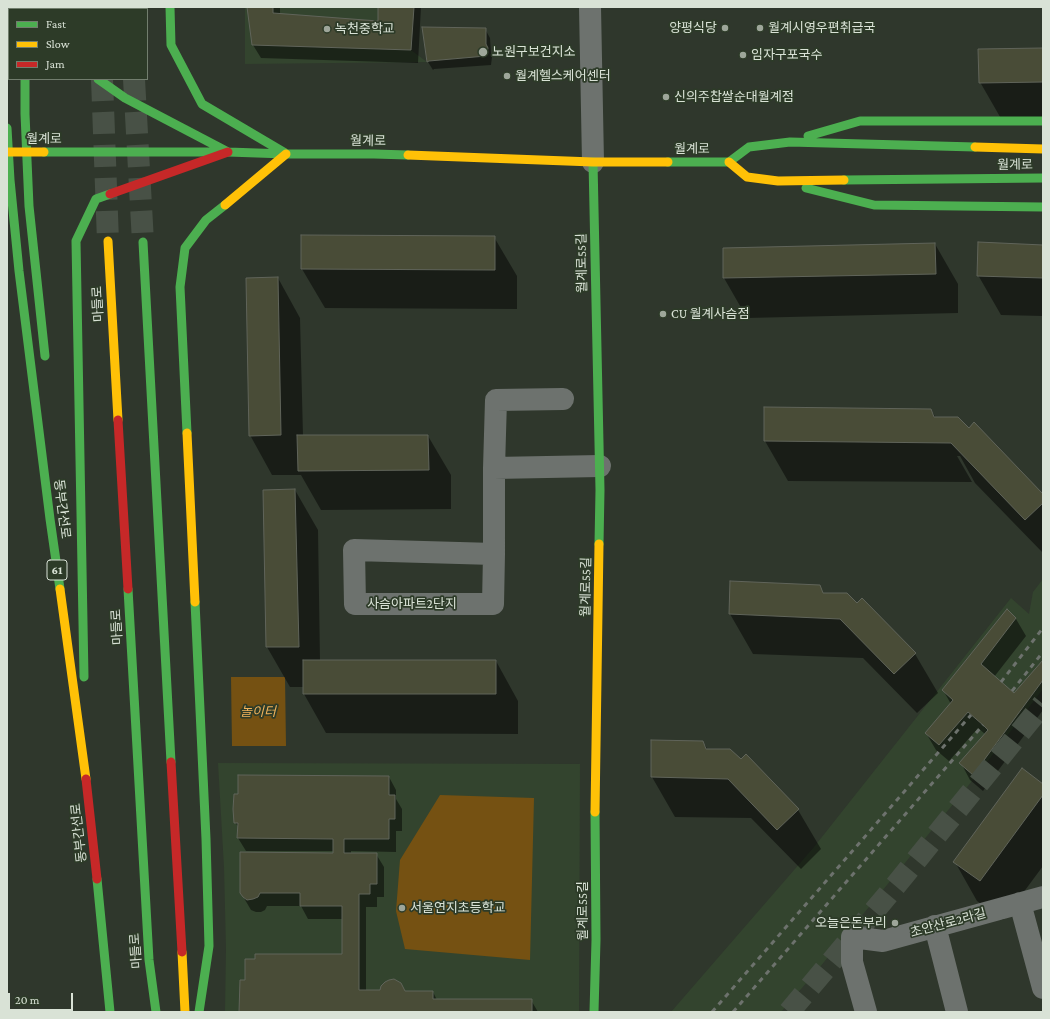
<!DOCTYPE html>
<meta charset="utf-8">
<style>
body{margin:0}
#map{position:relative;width:1050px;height:1019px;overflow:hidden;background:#2f372c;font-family:"Crimson Pro",serif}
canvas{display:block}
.frame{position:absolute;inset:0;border:8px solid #d9e2d6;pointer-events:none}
.legend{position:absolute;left:8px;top:8px;width:140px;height:72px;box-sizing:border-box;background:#2d3b28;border:1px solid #727e6e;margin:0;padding:5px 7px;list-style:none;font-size:12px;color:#d9e2d6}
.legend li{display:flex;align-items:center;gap:8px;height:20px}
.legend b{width:20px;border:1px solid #727e6e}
.scale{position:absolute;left:8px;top:993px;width:65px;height:18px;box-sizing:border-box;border:2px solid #d9e2d6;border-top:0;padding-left:5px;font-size:12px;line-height:14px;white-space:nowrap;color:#d9e2d6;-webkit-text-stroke:3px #2d3b28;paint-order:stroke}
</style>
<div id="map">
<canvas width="1050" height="1019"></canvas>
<div class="frame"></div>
<ul class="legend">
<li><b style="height:5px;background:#4caf50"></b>Fast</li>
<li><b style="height:5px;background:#ffc107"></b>Slow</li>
<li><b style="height:5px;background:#c62828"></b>Jam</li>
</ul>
<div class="scale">20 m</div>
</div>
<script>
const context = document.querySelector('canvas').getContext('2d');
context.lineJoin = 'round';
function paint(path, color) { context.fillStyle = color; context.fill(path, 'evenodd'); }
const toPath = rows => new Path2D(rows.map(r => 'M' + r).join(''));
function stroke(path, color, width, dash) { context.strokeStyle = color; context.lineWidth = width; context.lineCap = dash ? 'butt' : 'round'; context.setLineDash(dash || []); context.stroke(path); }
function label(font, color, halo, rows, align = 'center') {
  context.font = font + ' "Crimson Pro","Noto Sans KR",serif'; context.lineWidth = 3.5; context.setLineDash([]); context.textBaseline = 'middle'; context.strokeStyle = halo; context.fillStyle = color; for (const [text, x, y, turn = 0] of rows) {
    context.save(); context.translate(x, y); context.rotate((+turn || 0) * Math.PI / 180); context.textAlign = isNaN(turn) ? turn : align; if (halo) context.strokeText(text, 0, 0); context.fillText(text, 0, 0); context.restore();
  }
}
const built = toPath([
 [245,7,407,7,411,50,427,62,245,64],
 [1043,579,1043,689,981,770,815,973,781,1012,671,1012,814,847,1011,598,1029,614,1033,592],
 [218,763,580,764,579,1012,225,1012,226,949,224,867]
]);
const green = toPath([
 [231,677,285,677,286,746,232,746],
 [440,795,534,798,530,960,405,949,396,911,400,860]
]);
const shadow = toPath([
 [248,7,280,7,280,15,379,22,379,7,421,7,418,63,261,58,253,45],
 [423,28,485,29,490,38,491,53,492,57,491,65,434,69,433,70,428,62],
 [1043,49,1043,121,1003,122,980,82],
 [494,237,517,276,517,309,325,308,302,269],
 [935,244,958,284,958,313,747,318,724,278,724,249],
 [1043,246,1043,316,1001,315,978,275],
 [278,278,300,318,303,436,428,436,451,475,451,509,321,510,301,475,272,475,250,435],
 [765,408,931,410,936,418,1043,495,1043,553,975,483,960,456,957,456,972,482,788,481,765,441],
 [295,490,318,530,320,661,496,661,518,701,518,734,326,733,304,694,304,687,290,687,267,647,264,491],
 [731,582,819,586,824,594,915,654,938,693,917,713,863,658,753,654,730,614],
 [1007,610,1016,619,1026,636,994,677,1014,695,1043,662,1043,710,983,791,970,780,961,763,985,734,978,728,949,761,936,750,926,733,951,704,943,690],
 [652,741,703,742,708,750,741,761,798,810,821,849,801,869,751,818,675,817,652,777],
 [389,777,396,790,396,799,402,809,402,831,396,831,396,852,351,851,351,854,376,854,384,867,384,897,377,897,377,907,366,907,366,991,433,992,437,1000,531,1000,538,1012,240,1012,246,981,344,955,343,919,308,919,301,906,267,906,265,910,261,912,256,912,251,910,241,893,334,854,334,851,246,851,238,838,239,828,235,822],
 [1043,785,1043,866,1003,920,977,901,955,862]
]);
const building = toPath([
 [247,7,273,7,273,13,378,21,378,7,414,7,411,50,252,45,247,7],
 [422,27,486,28,486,44,488,48,486,56,429,61,427,62,422,27],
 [1043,48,1043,82,979,83,978,49,1043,48],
 [301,235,495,236,495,270,301,269,301,235],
 [978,242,1043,245,1043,278,977,276,978,242],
 [935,243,936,274,723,278,723,248,935,243],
 [278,277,281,435,249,436,246,278,278,277],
 [764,407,931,409,934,417,958,417,969,428,974,422,1043,494,1043,503,1025,520,951,443,764,441,764,407],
 [297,435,428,435,429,470,298,471,297,435],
 [295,489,299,647,266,647,263,490,295,489],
 [730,581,820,585,823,593,847,593,857,603,862,598,916,653,894,674,840,619,729,614,730,581],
 [1007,609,1016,618,981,664,1014,693,1043,660,1043,680,973,775,959,763,988,730,983,725,968,712,939,745,925,733,953,700,942,690,1007,609],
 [303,660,496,660,496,694,303,694,303,660],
 [651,740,703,741,706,749,730,749,741,759,746,754,799,809,777,830,728,779,651,777,651,740],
 [1022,768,1043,784,1043,795,980,881,953,862,1022,768],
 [238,775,389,776,389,795,395,795,395,819,389,819,389,839,344,839,344,853,377,853,377,884,370,884,370,894,359,894,359,990,380,990,381,986,385,982,389,980,394,979,401,983,405,991,433,991,433,999,532,999,532,1012,239,1012,240,980,245,980,245,959,255,959,255,954,342,954,342,906,300,906,300,893,260,893,258,897,253,899,247,900,243,897,240,893,240,852,333,853,333,839,237,838,238,823,234,823,233,809,234,794,238,794,238,775]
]);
const secondaryTunnel = toPath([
 [102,79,108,241],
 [134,79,143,242],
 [789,1012,896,885,1043,704]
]);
const street = toPath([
 [590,7,593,162],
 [494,468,600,466],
 [494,554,354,550,355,604,493,604,494,554,494,468,496,400,563,399],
 [1020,903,1043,988],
 [935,926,957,1012],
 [866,1012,852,962,852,937,883,941,1043,897]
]);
const fast = toPath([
 [28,7,28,9],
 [131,7,131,9],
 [170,7,171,45,202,104,285,153],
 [72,9,73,7],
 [7,18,8,7],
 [25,79,25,114,29,206,45,356],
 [98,79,125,98,228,152],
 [7,128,10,180,19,271,50,519,60,589],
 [808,136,860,121,1043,121],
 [44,152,228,152,286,154,374,154,408,155],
 [593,162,600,490,599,544],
 [668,162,729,162,749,147,790,142,975,147],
 [844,180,1043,178],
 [806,188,874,205,1043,207],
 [143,242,171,762],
 [187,433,180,287,185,248,206,220,225,205],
 [128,589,149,960,156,1012],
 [195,602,206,839,209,946,199,1012],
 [84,677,76,241,96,199,110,194],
 [97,879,110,1012],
 [594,1012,596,940,595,812]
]);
const slow = toPath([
 [975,147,1043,149],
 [408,155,593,162,668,162],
 [729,162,747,177,778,181,844,180],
 [225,205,286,154],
 [108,241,118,420],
 [187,433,195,602],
 [60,589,86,779],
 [595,812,599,544],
 [182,952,185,1012]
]);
const jam = toPath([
 [99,7,99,9],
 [110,194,228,152],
 [118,420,128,589],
 [171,762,182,952],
 [86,779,97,879]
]);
const rail = toPath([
 [1001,682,1043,628],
 [1012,691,1043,652],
 [712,1012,971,715],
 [733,1012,983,725]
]);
const slowBridge = toPath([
 [7,152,44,152]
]);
const markers = [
 [725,28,4,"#9ea69a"],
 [760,28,4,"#9ea69a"],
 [327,29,4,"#9ea69a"],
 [483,52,5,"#9ea69a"],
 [743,55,4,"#9ea69a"],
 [507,76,4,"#9ea69a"],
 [666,97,4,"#9ea69a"],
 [663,314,4,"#9ea69a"],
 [402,908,4,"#9ea69a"],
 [895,923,4,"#9ea69a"]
];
const shields = [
 [57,570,20]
];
const shieldNames = [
 ["61",57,570]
];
const poiNames = [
 ["양평식당",717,28,"right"],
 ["월계시영우편취급국",768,28],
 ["녹천중학교",335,29],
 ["노원구보건지소",492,52],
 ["임자구포국수",751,55],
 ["월계헬스케어센터",515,76],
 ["신의주찹쌀순대월계점",674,97],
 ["CU 월계사슴점",671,314],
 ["서울연지초등학교",410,908],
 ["오늘은돈부리",887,923,"right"]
];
const streetNames = [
 ["월계로",44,139],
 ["월계로",368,141,1],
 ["월계로",692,149],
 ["월계로",1015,165,-1],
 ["월계로55길",582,263,-91],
 ["마들로",98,304,-93],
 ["동부간선로",62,509,83],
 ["월계로55길",586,587,-89],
 ["사슴아파트2단지",412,604],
 ["마들로",117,627,-93],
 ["동부간선로",79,833,-96],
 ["월계로55길",583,911,-90],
 ["초안산로2라길",948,923,-15],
 ["마들로",136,951,-94]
];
const parkNames = [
 ["놀이터",258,712]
];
paint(built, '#33442e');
paint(green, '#755112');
paint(shadow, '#0007');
paint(building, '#494c37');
stroke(building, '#60645a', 1);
stroke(secondaryTunnel, '#485146', 22, [22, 11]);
stroke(street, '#6d726e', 22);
stroke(fast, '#4caf50', 9);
stroke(slow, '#ffc107', 9);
stroke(jam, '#c62828', 9);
stroke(rail, '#6d726d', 3, [5, 5]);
stroke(slowBridge, '#ffc107', 9);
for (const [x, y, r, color] of markers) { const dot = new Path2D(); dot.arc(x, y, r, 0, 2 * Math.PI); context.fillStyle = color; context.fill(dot); stroke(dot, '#2d3b28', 1.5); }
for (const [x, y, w] of shields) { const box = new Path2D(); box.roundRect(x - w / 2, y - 10, w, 20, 3); context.fillStyle = '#2d3b28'; context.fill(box); stroke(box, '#d9e2d6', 1); }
label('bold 12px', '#d9e2d6', null, shieldNames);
label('13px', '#d9e2d6', '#2d3b28', poiNames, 'left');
label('13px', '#d9e2d6', '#2d3b28', streetNames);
label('italic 13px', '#f2b35b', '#2d3b28', parkNames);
</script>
